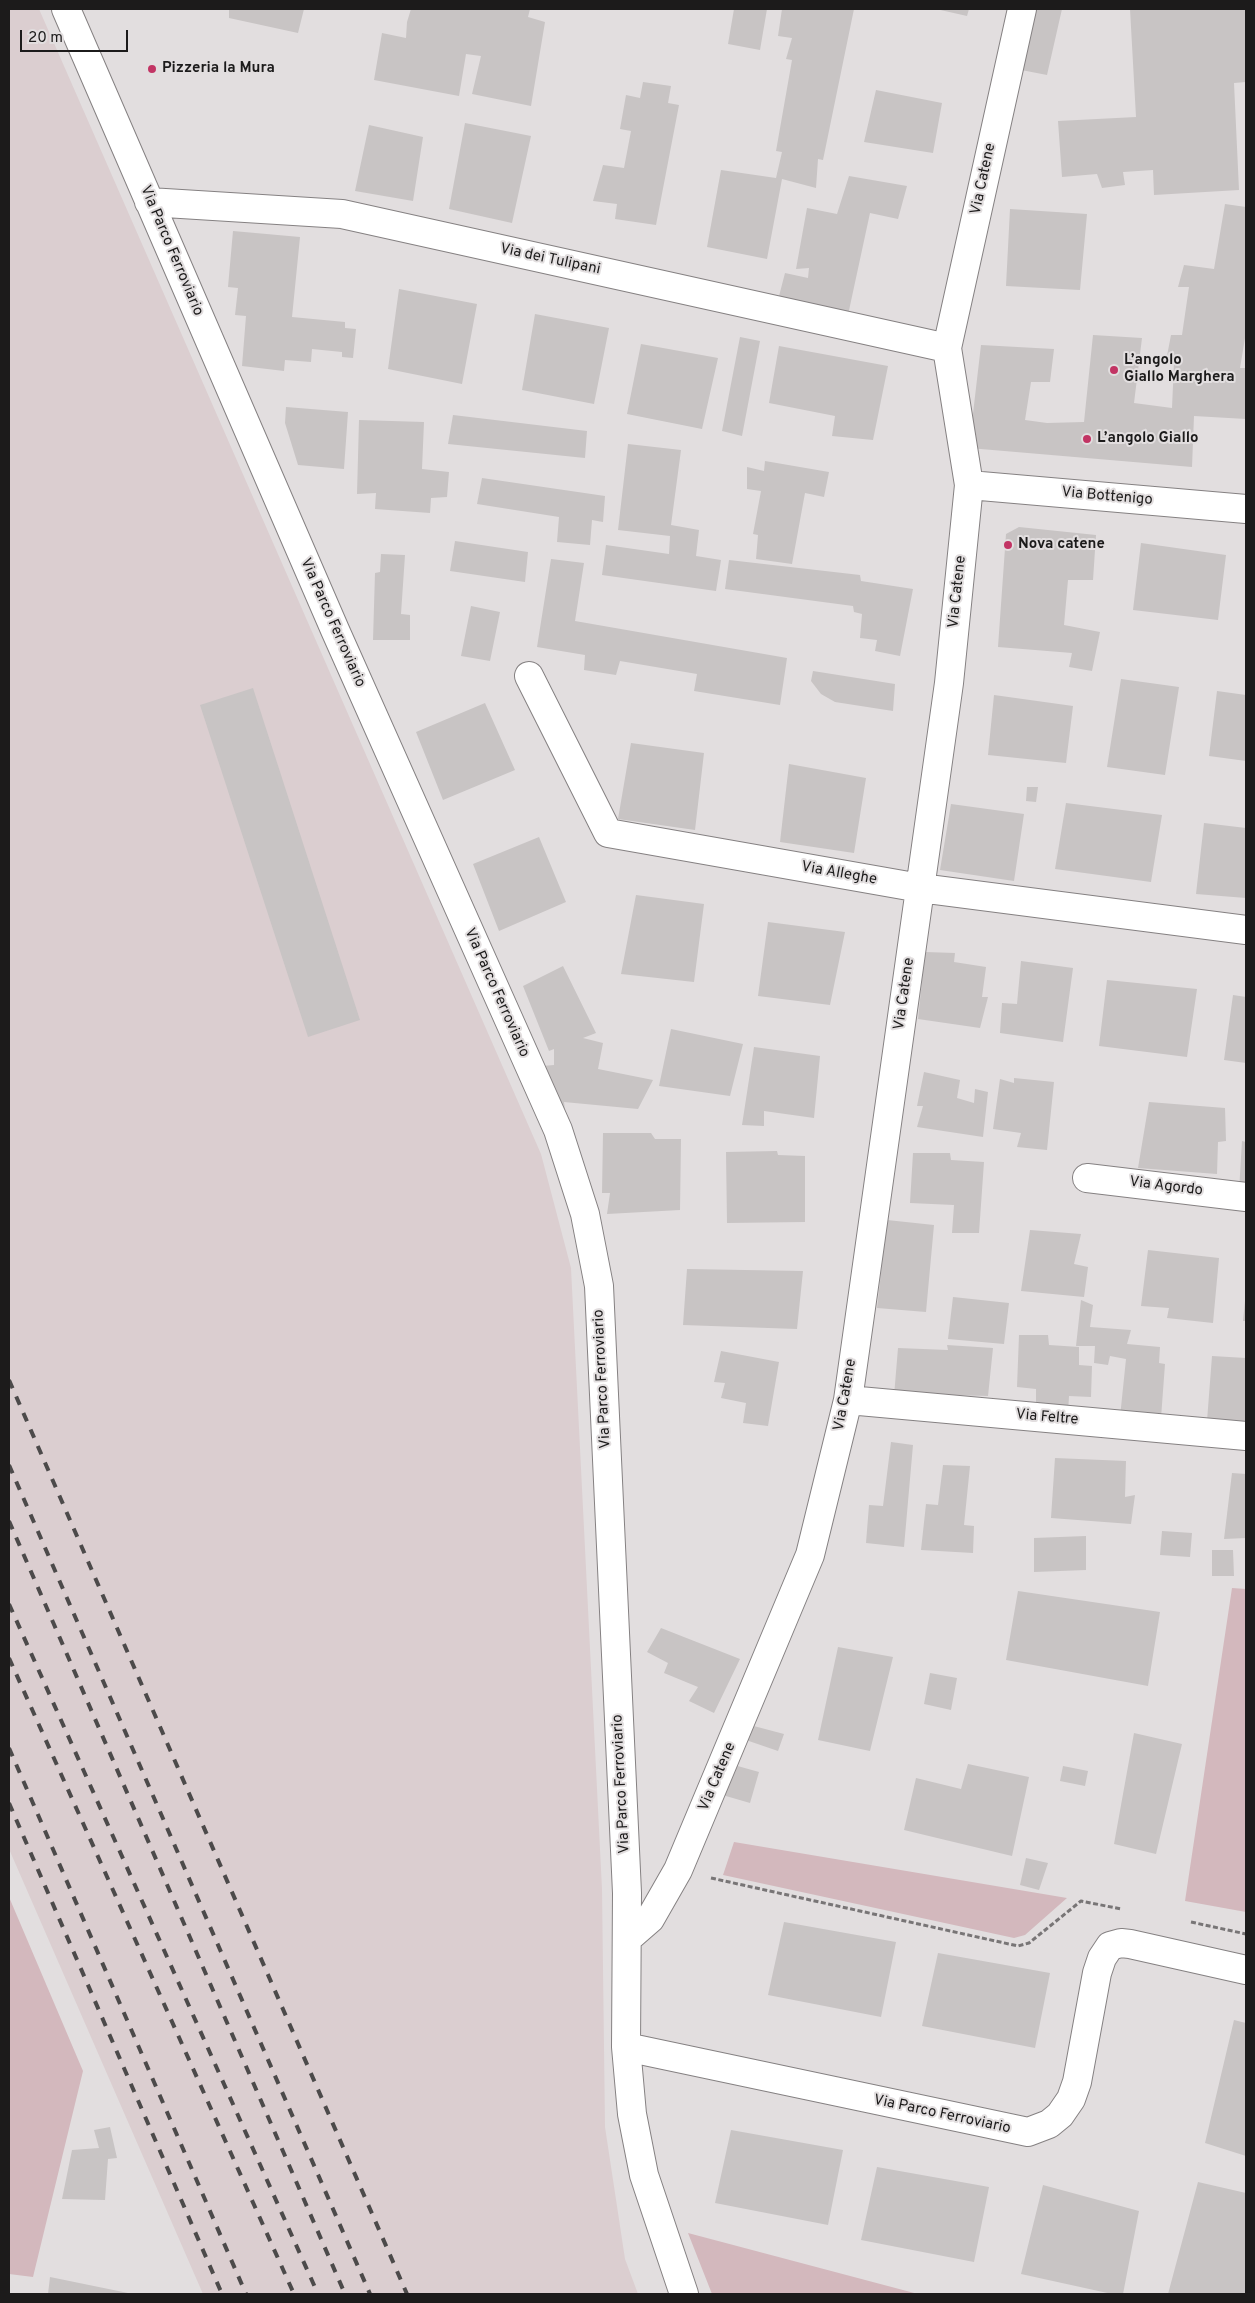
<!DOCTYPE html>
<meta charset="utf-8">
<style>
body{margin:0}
#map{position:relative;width:1255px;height:2303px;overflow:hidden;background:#e2dedf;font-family:Overpass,sans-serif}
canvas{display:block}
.frame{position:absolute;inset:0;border:10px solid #1c1b1b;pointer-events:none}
.scale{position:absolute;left:20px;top:30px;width:108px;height:22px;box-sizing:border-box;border:2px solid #1c1b1b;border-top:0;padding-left:6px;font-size:15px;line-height:18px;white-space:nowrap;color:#1c1b1b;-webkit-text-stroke:4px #e2dedf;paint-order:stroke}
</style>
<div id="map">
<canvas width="1255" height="2303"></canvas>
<div class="frame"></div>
<div class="scale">20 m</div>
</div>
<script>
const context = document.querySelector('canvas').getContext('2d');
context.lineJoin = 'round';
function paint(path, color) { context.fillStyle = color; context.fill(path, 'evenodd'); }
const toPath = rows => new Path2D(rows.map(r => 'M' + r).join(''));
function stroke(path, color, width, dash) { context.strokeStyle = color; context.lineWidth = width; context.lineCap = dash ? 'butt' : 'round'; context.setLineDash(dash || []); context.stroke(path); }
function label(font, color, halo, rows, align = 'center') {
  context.font = font + ' Overpass,sans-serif'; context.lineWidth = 4; context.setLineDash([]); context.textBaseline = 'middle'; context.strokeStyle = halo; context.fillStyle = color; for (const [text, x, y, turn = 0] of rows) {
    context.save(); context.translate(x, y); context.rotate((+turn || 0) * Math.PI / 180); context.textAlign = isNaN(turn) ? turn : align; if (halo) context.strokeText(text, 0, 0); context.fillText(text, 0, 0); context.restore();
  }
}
const built = toPath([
 [9,9,39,9,541,1154,571,1268,602,1889,605,2127,625,2259,638,2294,203,2294,9,1849]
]);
const green = toPath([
 [1232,1588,1246,1589,1246,1912,1185,1901],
 [734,1842,1067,1898,1025,1935,1014,1938,723,1875],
 [9,1897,83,2071,33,2277,9,2274],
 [688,2233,918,2294,712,2294]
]);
const building = toPath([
 [229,9,304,9,298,33,229,18],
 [411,9,530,9,528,17,545,22,531,106,472,94,481,56,466,54,459,96,374,80,382,33,406,38,407,22],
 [734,9,767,9,760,50,728,44],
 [782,9,854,9,823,160,818,159,816,188,782,179,767,259,707,247,721,170,776,178,782,152,776,151,792,60,786,59,792,38,778,36],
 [936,9,969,9,967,16],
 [1028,9,1062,9,1047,75,1011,68],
 [1130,9,1246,9,1246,82,1234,83,1239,190,1154,195,1153,170,1123,172,1125,185,1102,188,1097,174,1062,177,1058,121,1136,117],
 [643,82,671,86,668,103,679,105,656,225,615,219,617,204,593,201,603,165,624,168,631,131,620,129,626,95,640,98],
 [876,90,942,103,933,153,864,142],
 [465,123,531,136,512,223,449,209],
 [369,125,423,137,413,201,355,191],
 [849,176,907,186,898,219,870,213,848,315,778,300,785,273,808,278,809,268,796,269,807,208,837,214],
 [1225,204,1246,207,1246,332,1240,368,1246,368,1246,419,1194,416,1192,467,969,448,981,345,1054,349,1050,382,1031,382,1025,420,1047,423,1084,422,1093,335,1142,338,1134,403,1172,408,1174,362,1166,361,1171,335,1182,335,1189,287,1178,287,1184,265,1214,269],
 [1010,209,1087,214,1080,290,1006,286],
 [233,231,300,237,292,317,345,322,345,328,356,329,353,358,342,357,342,352,312,349,311,362,285,360,284,371,242,366,246,316,235,315,238,288,228,287],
 [399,289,477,304,462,384,388,369],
 [535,314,609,328,594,404,522,390],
 [740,337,760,341,742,436,722,431],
 [641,344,718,358,702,429,627,414],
 [779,346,888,366,873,440,832,436,835,416,769,403],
 [286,407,348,412,344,469,298,465,285,423],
 [453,415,587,431,585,458,448,444],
 [359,420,424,422,422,469,449,472,447,497,431,498,430,513,375,509,376,493,357,494],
 [628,444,681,450,671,525,699,530,696,556,721,560,716,591,602,575,606,545,669,554,670,536,618,530],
 [765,461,829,472,824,497,805,493,792,564,756,559,758,535,753,534,761,491,747,489,747,467,764,471],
 [482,478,605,496,603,522,592,520,590,545,557,542,559,517,477,504],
 [1019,527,1096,535,1093,580,1068,580,1064,625,1100,632,1092,671,1069,667,1072,653,998,647,1006,534],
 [455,541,528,552,525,582,450,571],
 [1141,543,1226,555,1218,620,1133,610],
 [381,554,405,555,401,614,410,615,410,640,373,640,375,573,380,572],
 [551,559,584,563,575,621,787,658,780,705,694,691,697,674,620,661,616,675,584,670,585,655,537,647],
 [729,560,860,575,861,581,913,589,900,656,875,651,877,640,860,638,862,614,854,612,853,606,725,589],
 [471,606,500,612,490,661,461,656],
 [813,671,895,684,893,711,835,702,821,694,811,681],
 [1121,679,1179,687,1165,775,1107,767],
 [253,688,360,1020,308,1037,200,705],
 [1217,691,1246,695,1246,761,1209,756],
 [994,695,1073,706,1066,763,988,755],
 [485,703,515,770,443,800,416,732],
 [631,743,704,753,695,830,618,819],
 [789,764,866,778,854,853,780,842],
 [1027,787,1038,787,1036,802,1026,801],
 [1066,803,1162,815,1151,882,1055,869],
 [951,804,1024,814,1014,881,940,870],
 [1204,823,1246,828,1246,898,1196,894],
 [539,837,566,902,499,931,473,864],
 [636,895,704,904,694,982,621,974],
 [768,922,845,932,830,1005,758,996],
 [925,952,955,953,954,962,986,967,982,997,988,997,980,1028,918,1019],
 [1021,961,1073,968,1063,1042,1000,1033,1002,1003,1017,1004],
 [563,966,596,1033,583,1038,603,1043,598,1069,653,1080,638,1109,564,1102,565,1110,548,1105,530,1067,554,1065,554,1049,549,1051,523,986],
 [1107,980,1197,989,1187,1057,1099,1046],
 [1233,995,1246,997,1246,1063,1224,1060],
 [671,1029,743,1044,730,1096,659,1086],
 [754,1047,820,1056,814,1118,764,1111,764,1126,742,1125],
 [924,1072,960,1080,957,1098,974,1103,975,1089,988,1092,983,1137,917,1127,923,1106,917,1106],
 [1014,1078,1054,1082,1047,1150,1017,1147,1021,1133,993,1129,1000,1079,1014,1083],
 [1149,1102,1225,1108,1226,1141,1218,1142,1217,1174,1138,1168],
 [603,1133,651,1133,655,1139,681,1139,680,1210,607,1214,610,1193,602,1193],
 [1242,1141,1246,1142,1246,1191,1239,1191],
 [777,1151,778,1155,805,1156,805,1222,727,1223,726,1152],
 [913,1153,950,1153,951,1160,984,1162,979,1233,952,1233,954,1205,910,1203],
 [887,1220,934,1225,926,1312,877,1308],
 [1030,1230,1081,1234,1074,1264,1088,1267,1084,1297,1021,1291],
 [1148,1250,1219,1258,1213,1323,1167,1318,1169,1308,1141,1306],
 [687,1269,803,1271,797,1329,683,1325],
 [953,1297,1009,1303,1004,1344,948,1339],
 [1081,1300,1093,1305,1090,1327,1131,1330,1127,1344,1160,1347,1159,1363,1165,1364,1161,1418,1120,1417,1126,1359,1110,1356,1108,1365,1094,1363,1095,1346,1076,1346],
 [1245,1301,1246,1301,1246,1321,1243,1321],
 [1019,1335,1048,1335,1049,1345,1079,1347,1079,1365,1092,1366,1091,1397,1069,1396,1068,1414,1036,1409,1036,1389,1017,1387],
 [947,1345,993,1348,988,1396,950,1395,951,1399,894,1396,898,1348,948,1350],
 [721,1351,779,1362,768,1426,743,1423,746,1403,721,1398,725,1383,714,1382],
 [1212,1356,1246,1358,1246,1423,1207,1421],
 [891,1442,913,1445,904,1547,866,1543,869,1505,883,1506],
 [1055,1458,1126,1461,1125,1497,1135,1495,1131,1524,1051,1518],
 [943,1465,970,1466,964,1525,974,1526,973,1553,921,1550,926,1504,938,1505],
 [1232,1473,1246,1474,1246,1538,1224,1539],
 [1162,1531,1192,1533,1190,1557,1160,1555],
 [1086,1536,1086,1570,1034,1572,1034,1538],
 [1212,1550,1233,1550,1234,1576,1212,1576],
 [1018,1591,1160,1612,1148,1686,1006,1660],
 [661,1628,740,1659,714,1713,689,1701,698,1687,664,1673,668,1663,647,1652],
 [838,1647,893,1657,870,1751,818,1740],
 [930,1673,957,1678,951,1710,924,1704],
 [750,1725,784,1734,778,1751,743,1739],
 [1134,1733,1182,1744,1156,1854,1114,1844],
 [968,1764,1029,1777,1012,1856,904,1830,916,1778,961,1789],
 [734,1765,759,1772,750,1803,719,1794],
 [1063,1766,1088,1771,1085,1786,1060,1781],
 [1026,1858,1048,1863,1039,1890,1020,1885],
 [784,1922,896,1942,881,2017,768,1995],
 [938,1953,1050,1973,1035,2048,922,2026],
 [1234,2020,1246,2023,1246,2156,1205,2143],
 [110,2127,117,2158,108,2159,105,2200,62,2199,72,2150,99,2148,94,2130],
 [731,2130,843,2150,828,2225,715,2203],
 [877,2167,989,2187,974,2262,861,2240],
 [1198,2182,1246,2193,1246,2294,1168,2294],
 [1043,2185,1139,2211,1123,2294,1112,2294,1021,2274],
 [50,2277,128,2293,128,2294,48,2294]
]);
const path = toPath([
 [711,1878,1018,1946,1029,1943,1081,1901,1121,1909],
 [1191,1922,1246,1934]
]);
const minor = toPath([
 [66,9,335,630,558,1130,585,1214,599,1286,627,1893,626,2047,632,2114,644,2175,684,2294],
 [149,202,342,214,947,348],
 [969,485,1246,509],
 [529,676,608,833,920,888,1246,930],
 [1087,1178,1246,1197],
 [848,1400,1246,1436],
 [627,1939,650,1919,678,1870,810,1555,848,1400,949,683,969,485,947,348,1022,9],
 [626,2047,1028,2132,1049,2124,1060,2115,1071,2099,1077,2082,1097,1973,1102,1958,1110,1946,1121,1943,1130,1944,1246,1970]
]);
const rail = toPath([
 [9,1380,407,2294],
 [9,1465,370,2294],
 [9,1521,345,2294],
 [9,1604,318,2294],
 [9,1658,294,2294],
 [9,1748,246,2294],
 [9,1803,222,2294]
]);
const markers = [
 [152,69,5,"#c23464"],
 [1114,370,5,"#c23464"],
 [1087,439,5,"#c23464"],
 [1008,545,5,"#c23464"]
];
const poiNames = [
 ["Pizzeria la Mura",162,69],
 ["L’angolo",1124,361],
 ["Giallo Marghera",1124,378],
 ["L’angolo Giallo",1097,439],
 ["Nova catene",1018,545]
];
const streetNames = [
 ["Via Catene",984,179,-78],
 ["Via Parco Ferroviario",171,251,67],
 ["Via dei Tulipani",550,260,12],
 ["Via Bottenigo",1107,497,5],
 ["Via Catene",958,592,-84],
 ["Via Parco Ferroviario",332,623,66],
 ["Via Alleghe",839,874,10],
 ["Via Parco Ferroviario",496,993,66],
 ["Via Catene",905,994,-82],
 ["Via Agordo",1166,1187,7],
 ["Via Parco Ferroviario",603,1379,-93],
 ["Via Catene",846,1395,-80],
 ["Via Feltre",1047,1418,5],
 ["Via Catene",718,1777,-67],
 ["Via Parco Ferroviario",622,1784,-93],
 ["Via Parco Ferroviario",942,2115,12]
];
paint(built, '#dbced0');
paint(green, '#d3b8bd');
paint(building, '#c8c4c4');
stroke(minor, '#858182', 30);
stroke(path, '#787576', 3, [5, 2.5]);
stroke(minor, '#fff', 28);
stroke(rail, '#4c4a4a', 4, [9, 9]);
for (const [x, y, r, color] of markers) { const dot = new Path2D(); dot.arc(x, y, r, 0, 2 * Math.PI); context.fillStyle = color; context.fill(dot); stroke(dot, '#e2dedf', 2); }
label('bold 15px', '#1c1b1b', '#e2dedf', poiNames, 'left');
label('15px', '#1c1b1b', '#e2dedf', streetNames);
</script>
